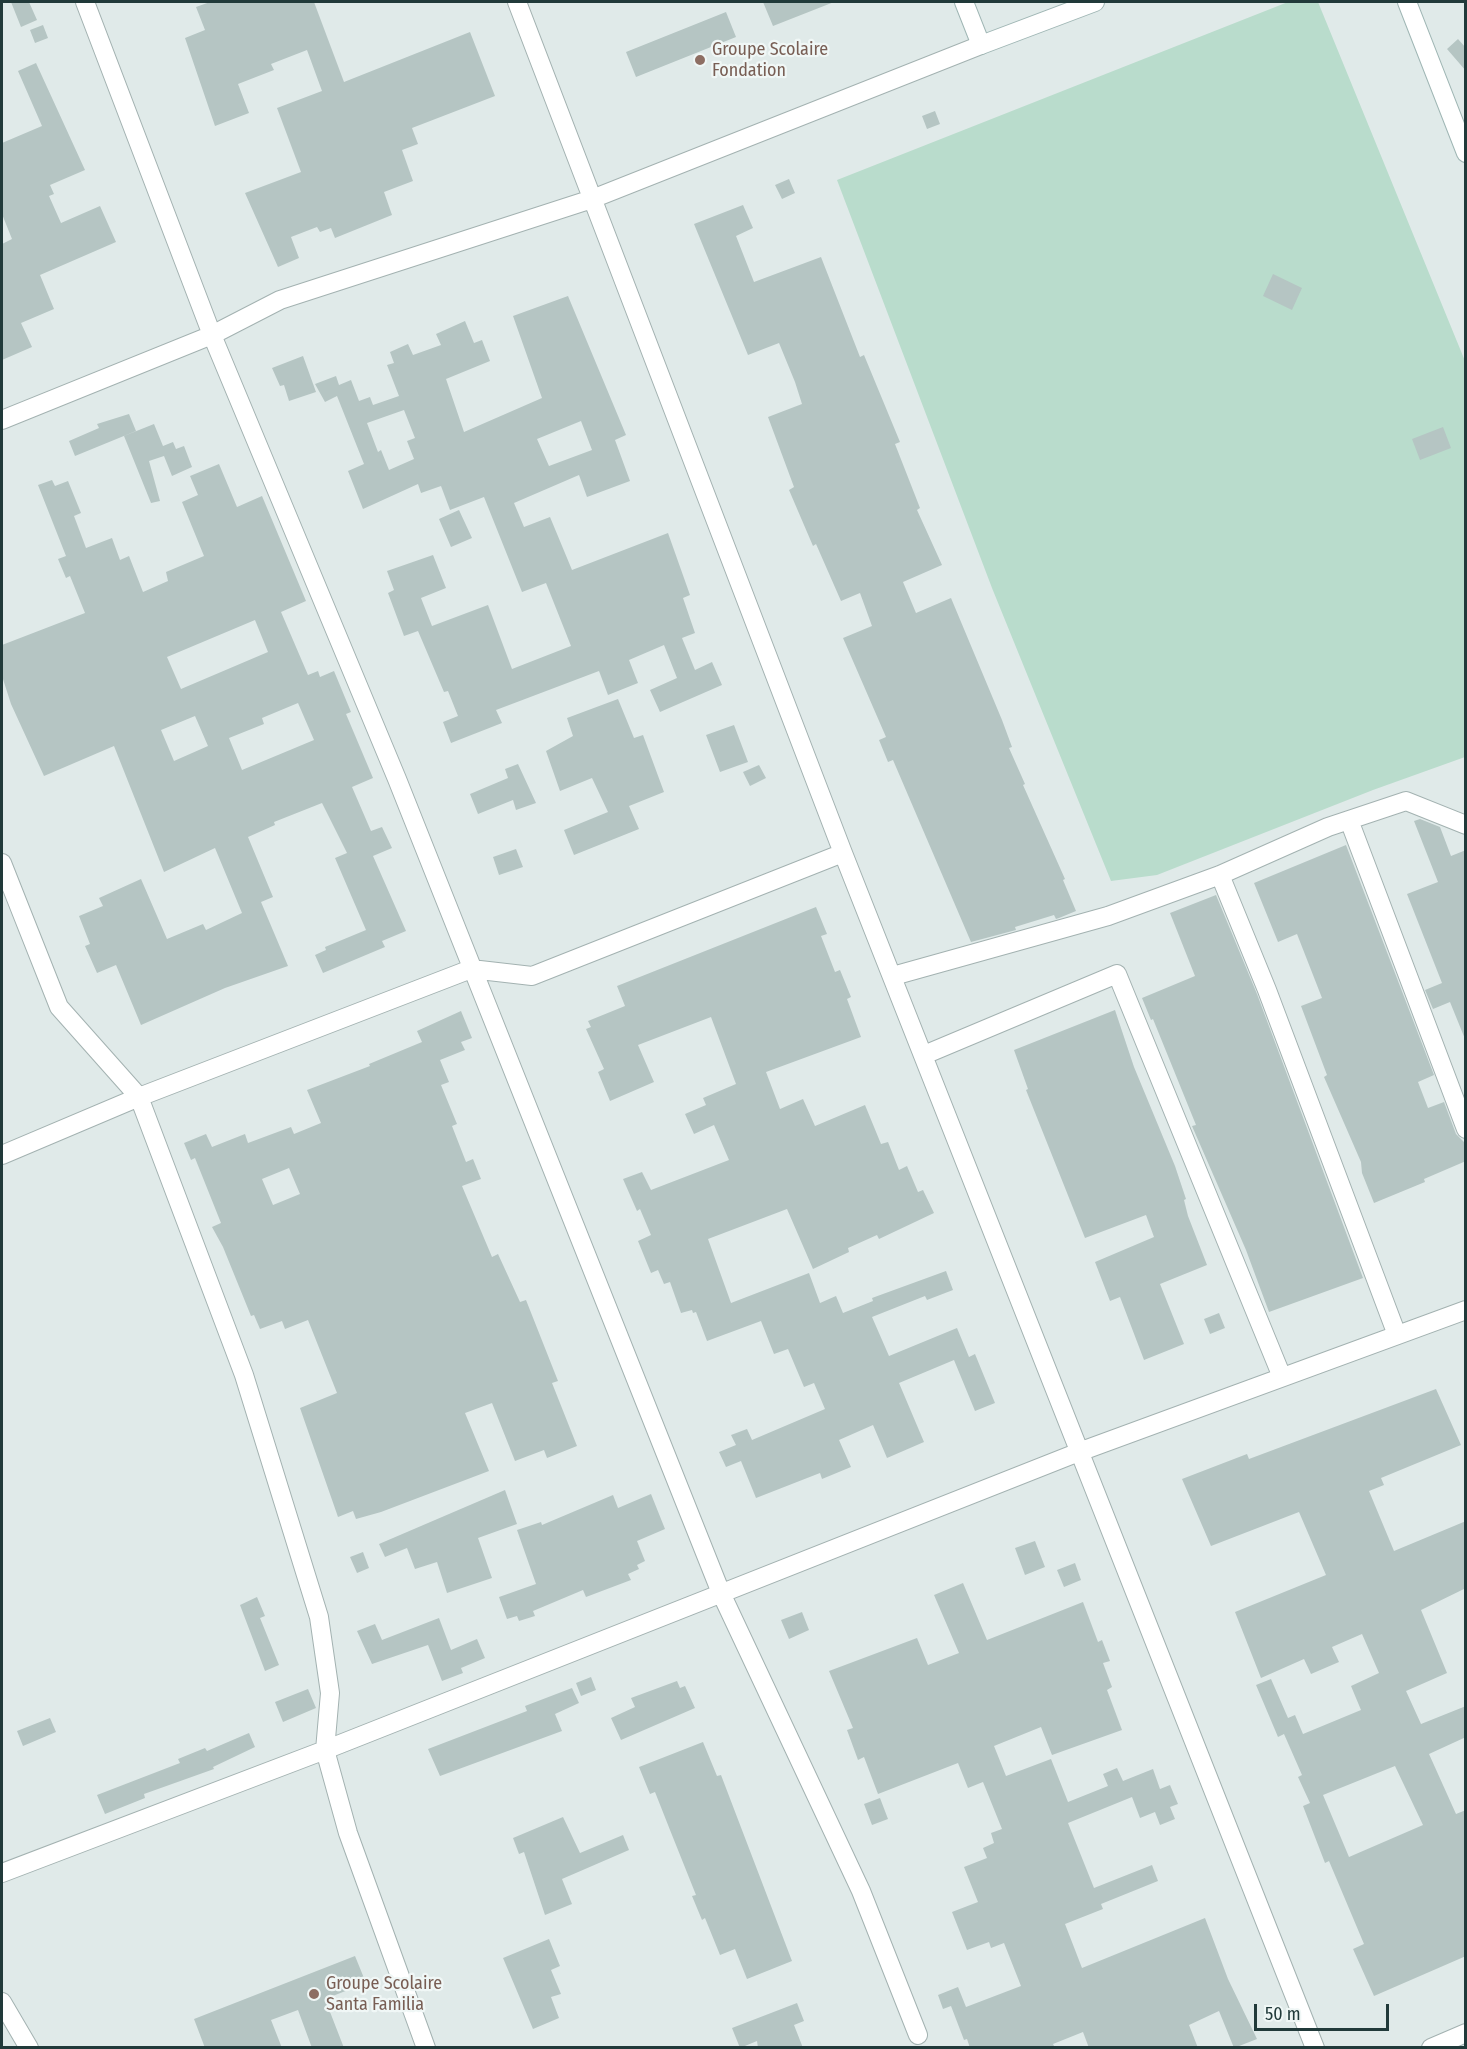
<!DOCTYPE html>
<style>
body{margin:0}
#map{position:relative;width:1467px;height:2049px;overflow:hidden;background:#e0eae9;font-family:"Fira Sans Condensed",sans-serif}
canvas{display:block}
.frame{position:absolute;inset:0;border:3px solid #213a3a;pointer-events:none}
.scale{position:absolute;left:1254px;top:2004px;width:135px;height:27px;box-sizing:border-box;border:3px solid #213a3a;border-top:0;padding-left:8px;font-size:18px;line-height:21px;white-space:nowrap;color:#213a3a;-webkit-text-stroke:4px #f0f7f6;paint-order:stroke}
</style>
<div id="map">
<canvas width="1467" height="2049"></canvas>
<div class="frame"></div>
<div class="scale">50 m</div>
</div>
<script>
const context = document.querySelector('canvas').getContext('2d');
context.lineJoin = 'round';
function paint(path, color) { context.fillStyle = color; context.fill(path, 'evenodd'); }
const toPath = rows => new Path2D(rows.map(r => 'M' + r).join(''));
function stroke(path, color, width, dash) { context.strokeStyle = color; context.lineWidth = width; context.lineCap = dash ? 'butt' : 'round'; context.setLineDash(dash || []); context.stroke(path); }
function label(font, color, halo, rows, align = 'center') {
  context.font = font + ' "Fira Sans Condensed",sans-serif'; context.lineWidth = 4.5; context.setLineDash([]); context.textBaseline = 'middle'; context.strokeStyle = halo; context.fillStyle = color; for (const [text, x, y, turn = 0] of rows) {
    context.save(); context.translate(x, y); context.rotate((+turn || 0) * Math.PI / 180); context.textAlign = isNaN(turn) ? turn : align; if (halo) context.strokeText(text, 0, 0); context.fillText(text, 0, 0); context.restore();
  }
}
const green = toPath([
 [1288,2,1318,2,1465,361,1465,757,1373,790,1157,875,1111,881,992,588,837,180]
]);
const building = toPath([
 [11,2,29,2,37,20,21,27],
 [210,2,314,2,344,82,470,32,495,96,412,128,418,144,402,150,413,181,384,192,392,215,335,238,331,228,320,232,317,227,291,237,299,258,278,267,245,193,301,172,277,108,322,91,307,50,271,64,274,70,238,84,249,113,215,126,185,38,205,30,196,7],
 [763,2,834,2,773,26],
 [726,12,736,37,636,77,626,52],
 [43,25,48,38,35,43,30,30],
 [1458,39,1466,48,1466,71,1447,49],
 [36,63,85,170,50,185,54,194,49,196,61,223,100,206,116,242,40,275,54,309,21,323,32,347,2,360,2,244,12,239,2,214,2,143,42,126,18,71],
 [935,111,940,124,927,129,922,116],
 [789,179,795,193,782,199,775,185],
 [743,205,753,228,736,236,754,282,821,257,860,357,864,355,900,442,895,444,920,508,917,510,942,565,903,582,916,613,951,598,1002,720,1012,747,1009,748,1025,784,1023,785,1065,879,1063,880,1076,911,1059,918,1056,919,1054,915,1015,927,1016,930,971,942,893,760,888,762,879,740,886,737,843,638,872,626,860,593,841,601,816,544,813,546,789,490,794,487,768,417,802,404,795,382,779,343,748,355,694,224],
 [1273,274,1302,288,1292,310,1263,296],
 [568,296,626,435,615,440,630,481,587,497,579,475,514,503,524,527,550,517,572,570,668,533,690,595,683,598,695,633,682,638,695,670,712,662,722,685,660,712,650,690,677,678,664,645,629,660,638,683,608,695,599,671,496,710,502,723,451,743,443,722,458,716,448,691,444,692,418,631,404,636,388,593,394,590,387,571,433,555,446,588,421,598,432,626,488,605,512,669,571,646,546,583,522,592,484,497,450,510,441,486,421,493,418,484,363,509,348,471,364,464,337,396,325,402,315,384,336,376,339,385,351,380,359,401,370,397,373,405,399,396,387,365,394,363,390,352,408,344,413,355,441,345,436,334,465,321,474,343,482,340,490,361,446,379,464,432,542,398,513,316],
 [404,410,415,438,407,441,414,459,389,470,381,450,378,452,367,423],
 [581,421,592,450,549,466,537,439],
 [303,356,316,392,289,401,284,385,280,386,272,368],
 [129,414,136,431,75,456,69,441,99,428,97,424],
 [154,424,163,446,173,442,176,449,184,446,192,467,172,476,164,456,149,461,160,501,151,503,124,436],
 [1443,427,1451,448,1420,460,1412,439],
 [219,464,237,507,262,496,306,601,281,612,308,675,318,671,320,677,334,671,351,712,346,714,373,778,352,787,371,831,382,827,392,848,373,856,406,931,382,941,385,947,323,973,315,955,326,950,325,947,366,930,335,858,347,853,322,803,274,822,275,825,248,837,273,897,261,902,288,966,225,988,141,1025,116,965,97,973,85,946,90,944,79,916,103,906,99,898,141,879,167,939,203,924,206,930,242,913,215,848,164,872,114,746,44,776,11,704,2,676,2,645,85,613,70,576,66,578,58,559,66,556,38,485,52,480,55,486,68,481,81,513,74,516,86,548,112,538,120,560,129,556,143,592,168,581,166,572,204,556,182,502,198,495,190,476],
 [255,620,268,652,181,689,167,657],
 [298,703,314,740,242,770,229,738,264,724,262,718],
 [195,716,208,746,174,761,161,730],
 [459,510,472,538,451,547,439,519],
 [618,699,634,738,643,735,664,792,629,806,639,829,574,855,564,830,608,812,592,778,560,791,546,751,573,736,567,718],
 [734,725,748,762,720,772,706,735],
 [518,764,536,803,516,810,513,800,478,814,470,794,508,778,505,769],
 [759,765,766,778,750,786,743,772],
 [1420,819,1440,827,1451,856,1466,850,1465,1039,1450,1002,1433,1009,1425,990,1442,983,1407,894,1438,882,1414,821],
 [1346,845,1434,1075,1418,1082,1428,1108,1444,1102,1456,1134,1466,1144,1466,1161,1424,1179,1425,1182,1374,1203,1362,1173,1361,1162,1324,1077,1327,1075,1301,1006,1322,998,1297,934,1278,942,1254,883],
 [516,849,523,867,499,875,493,857],
 [1216,895,1257,994,1363,1278,1269,1312,1246,1250,1192,1126,1196,1125,1153,1019,1151,1020,1142,998,1195,976,1170,913],
 [816,907,827,934,821,936,835,972,840,970,851,997,847,999,861,1037,766,1072,780,1109,803,1099,815,1126,865,1105,881,1144,888,1142,899,1170,907,1166,918,1192,923,1190,934,1213,879,1239,877,1235,848,1248,849,1252,813,1269,787,1209,708,1239,731,1303,809,1273,820,1303,836,1296,843,1313,873,1301,872,1298,946,1271,953,1290,927,1300,925,1296,872,1317,889,1356,957,1328,969,1357,975,1354,995,1403,975,1411,954,1360,899,1383,924,1442,887,1458,873,1425,839,1440,851,1467,822,1479,820,1473,756,1498,741,1461,726,1467,719,1452,736,1445,731,1435,747,1429,752,1440,825,1409,814,1383,804,1387,788,1349,774,1354,761,1321,707,1341,696,1312,693,1313,692,1310,681,1313,670,1282,664,1284,658,1270,651,1273,638,1241,651,1235,640,1209,637,1211,623,1179,642,1172,651,1190,729,1160,714,1125,694,1134,685,1114,706,1105,703,1098,736,1084,711,1017,638,1045,654,1082,610,1101,598,1072,604,1069,586,1029,591,1027,588,1021,625,1006,617,986],
 [1115,1010,1134,1067,1175,1166,1186,1199,1184,1200,1188,1216,1207,1265,1160,1284,1184,1344,1144,1360,1120,1297,1110,1301,1095,1262,1154,1237,1146,1215,1085,1238,1026,1090,1028,1089,1014,1050],
 [461,1011,472,1038,461,1042,465,1050,440,1060,449,1082,441,1085,457,1124,452,1126,466,1162,473,1159,481,1179,462,1186,492,1257,498,1254,520,1302,526,1300,558,1381,552,1383,577,1446,547,1458,544,1450,515,1461,492,1403,465,1413,489,1471,381,1512,356,1519,353,1511,338,1517,300,1408,337,1393,308,1320,285,1329,282,1321,260,1329,254,1315,251,1316,223,1247,212,1227,221,1223,195,1158,191,1160,184,1143,206,1134,212,1147,245,1134,248,1143,291,1127,294,1134,321,1123,307,1090,370,1066,369,1064,422,1042,417,1031],
 [289,1168,300,1194,273,1205,262,1179],
 [1219,1313,1225,1328,1210,1334,1204,1319],
 [1436,1389,1461,1445,1381,1478,1384,1485,1369,1491,1394,1551,1466,1521,1466,1588,1421,1610,1447,1673,1406,1691,1421,1724,1466,1706,1466,1737,1429,1754,1456,1814,1466,1810,1466,1956,1374,1996,1353,1949,1364,1944,1329,1861,1325,1863,1303,1806,1310,1803,1298,1777,1302,1775,1284,1734,1278,1737,1256,1685,1271,1679,1288,1718,1295,1715,1303,1734,1361,1710,1351,1686,1379,1673,1362,1634,1332,1647,1339,1662,1311,1674,1304,1659,1261,1678,1235,1612,1326,1575,1299,1512,1211,1546,1182,1479,1247,1454,1249,1459],
 [1395,1766,1423,1825,1349,1857,1323,1795],
 [505,1490,517,1524,478,1538,492,1578,447,1593,437,1562,415,1569,407,1548,385,1557,379,1544],
 [651,1494,665,1529,637,1541,645,1561,637,1565,639,1569,628,1574,631,1580,586,1597,583,1590,533,1611,535,1616,519,1621,517,1616,507,1619,499,1597,536,1584,517,1530,541,1522,542,1525,613,1495,618,1508],
 [1035,1541,1045,1567,1025,1575,1015,1548],
 [363,1552,369,1568,357,1573,350,1557],
 [1075,1563,1081,1580,1064,1587,1057,1570],
 [963,1583,987,1640,1083,1602,1098,1642,1102,1640,1110,1661,1103,1663,1112,1687,1107,1690,1122,1730,1052,1755,1041,1727,994,1746,1006,1776,1051,1759,1068,1802,1108,1786,1103,1774,1117,1768,1123,1781,1153,1769,1160,1789,1170,1785,1178,1804,1170,1807,1175,1819,1160,1825,1155,1812,1140,1818,1132,1797,1068,1823,1094,1888,1152,1865,1158,1881,1101,1904,1103,1909,1065,1924,1082,1968,1205,1918,1228,1979,1257,2039,1234,2048,1219,2011,1189,2025,1198,2048,1089,2048,1083,2032,1053,2044,1055,2048,970,2048,967,2039,964,2040,951,2006,943,2009,938,1995,958,1987,966,2007,1021,1986,1004,1943,991,1948,989,1942,967,1950,952,1912,978,1902,964,1867,987,1858,983,1848,994,1843,991,1833,1002,1829,983,1782,968,1788,958,1763,878,1794,864,1757,858,1760,847,1730,853,1728,829,1671,917,1638,928,1665,959,1653,934,1595],
 [257,1597,265,1616,260,1618,279,1665,265,1671,240,1605],
 [802,1612,809,1630,789,1639,781,1620],
 [439,1618,451,1650,477,1639,485,1658,461,1668,463,1673,442,1681,428,1645,372,1664,357,1631,375,1624,382,1640],
 [591,1677,596,1690,581,1696,576,1683],
 [677,1681,680,1688,685,1686,695,1708,621,1740,611,1718,635,1707,631,1698],
 [572,1688,579,1703,555,1714,562,1731,440,1776,428,1749,527,1711,525,1706],
 [308,1689,316,1708,283,1722,275,1702],
 [50,1718,56,1732,23,1746,17,1731],
 [249,1733,255,1747,213,1767,214,1769,144,1794,145,1798,105,1814,97,1795,180,1763,178,1759,205,1748,207,1751],
 [703,1742,717,1776,721,1775,792,1961,747,1979,735,1949,720,1955,705,1918,702,1920,692,1896,696,1895,670,1830,655,1792,650,1794,639,1767],
 [880,1798,888,1819,872,1825,864,1804],
 [563,1817,580,1853,623,1835,629,1850,562,1879,572,1904,545,1915,524,1852,519,1854,513,1838],
 [549,1939,560,1966,551,1970,561,1994,551,1997,559,2018,533,2029,503,1958],
 [355,1956,366,1983,325,1999,344,2048,312,2048,298,2010,271,2020,282,2048,205,2048,194,2019],
 [797,2003,804,2021,794,2025,803,2048,758,2048,757,2041,740,2048,732,2028]
]);
const street = toPath([
 [85,2,212,335,397,779,721,1593,861,1891,918,2035],
 [517,2,843,853,1315,2048],
 [2,420,212,335,280,300,592,199,981,45],
 [1349,820,1466,1129],
 [2,863,59,1007,139,1097,244,1375,319,1617,330,1693,325,1750,348,1833,426,2048],
 [1220,875,1267,990,1397,1335],
 [893,976,1108,916,1220,875,1328,827,1406,801,1466,825],
 [924,1055,1117,974,1282,1377],
 [2,1155,139,1097,471,969,532,976,843,853],
 [2,1873,325,1750,1079,1452,1466,1310],
 [2,2002,29,2048],
 [1431,2048,1466,2033]
]);
const secondary = toPath([
 [964,2,981,45,1095,2],
 [1407,2,1466,153]
]);
const markers = [
 [700,60,6,"#8d6e63"],
 [314,1994,6,"#8d6e63"]
];
const educationNames = [
 ["Groupe Scolaire",712,50],
 ["Fondation",712,71],
 ["Groupe Scolaire",326,1984],
 ["Santa Familia",326,2005]
];
paint(green, '#b9dccc');
paint(building, '#b5c5c3');
stroke(street, '#a3b2b1', 20);
stroke(secondary, '#9fb6b4', 20);
stroke(street, '#fff', 18);
stroke(secondary, '#fff', 18);
for (const [x, y, r, color] of markers) { const dot = new Path2D(); dot.arc(x, y, r, 0, 2 * Math.PI); context.fillStyle = color; context.fill(dot); stroke(dot, '#f0f7f6', 2); }
label('18px', '#785e54', '#f0f7f6', educationNames, 'left');
</script>
